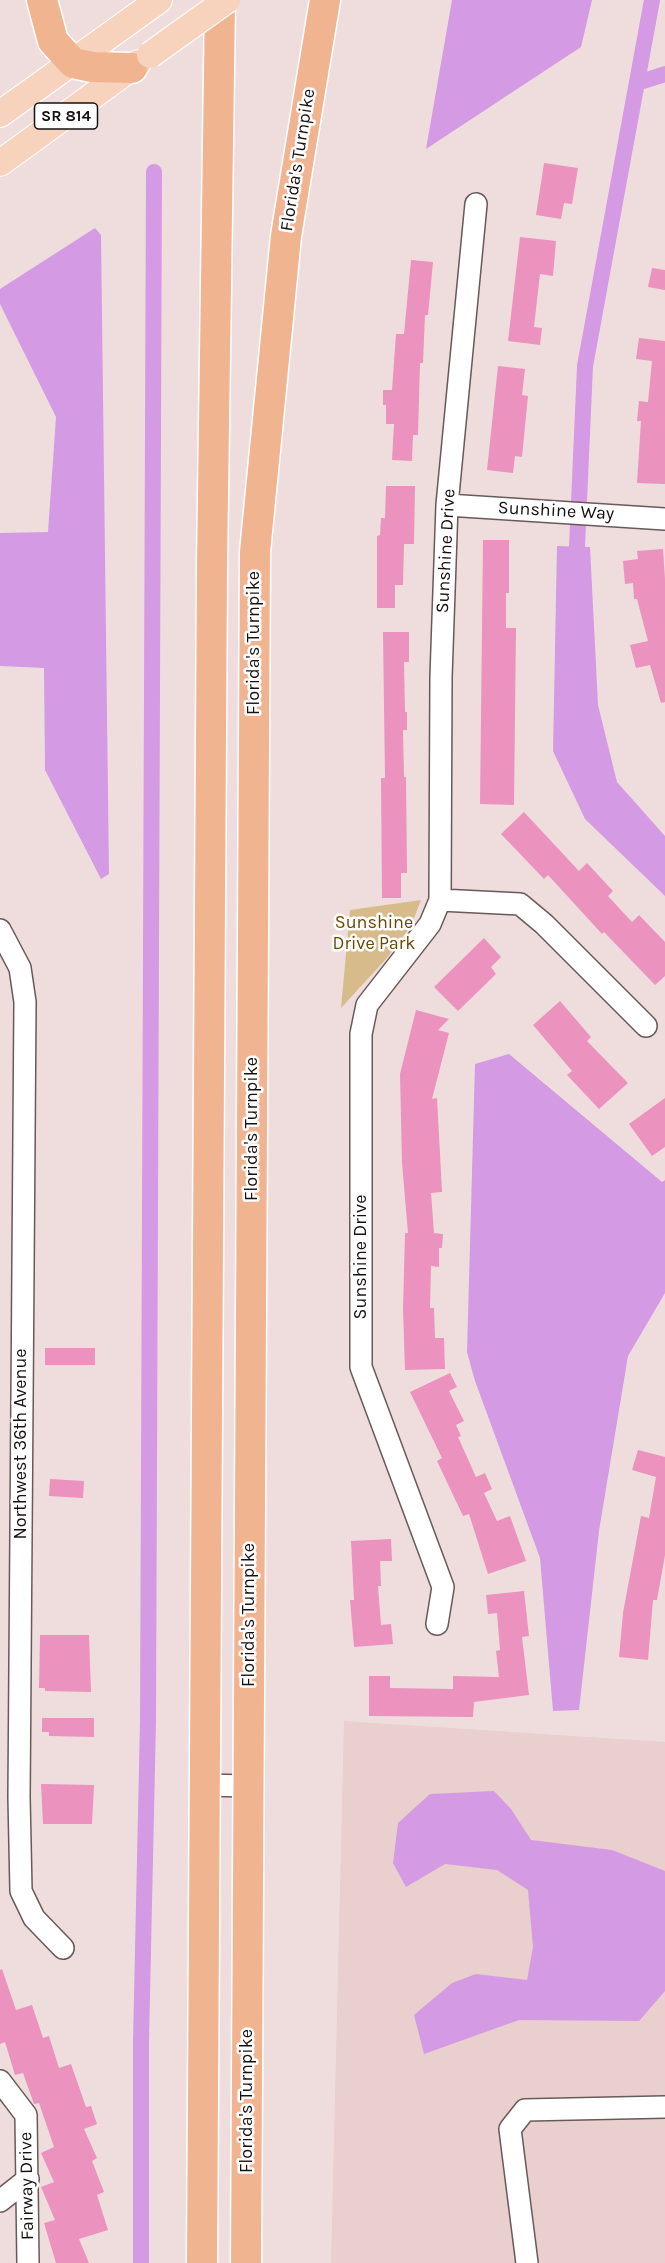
<!DOCTYPE html>
<style>
body{margin:0}
canvas{display:block;background:#efdddd}
</style>
<canvas width="665" height="2263"></canvas>
<script>
const context = document.querySelector('canvas').getContext('2d');
context.lineJoin = 'round';
function paint(path, color) { context.fillStyle = color; context.fill(path, 'evenodd'); }
const toPath = rows => new Path2D(rows.map(r => 'M' + r).join(''));
function stroke(path, color, width, dash) { context.strokeStyle = color; context.lineWidth = width; context.lineCap = dash ? 'butt' : 'round'; context.setLineDash(dash || []); context.stroke(path); }
function label(font, color, halo, rows, align = 'center') {
  context.font = font + ' Karla,sans-serif'; context.lineWidth = 5; context.setLineDash([]); context.textBaseline = 'middle'; context.strokeStyle = halo; context.fillStyle = color; for (const [text, x, y, turn = 0] of rows) {
    context.save(); context.translate(x, y); context.rotate((+turn || 0) * Math.PI / 180); context.textAlign = isNaN(turn) ? turn : align; if (halo) context.strokeText(text, 0, 0); context.fillText(text, 0, 0); context.restore();
  }
}
const built = toPath([
 [344,1721,665,1742,665,2263,331,2263]
]);
const green = toPath([
 [421,900,411,926,386,959,341,1008,350,910]
]);
const water = toPath([
 [452,0,592,0,581,47,426,149],
 [95,228,101,235,109,874,101,879,45,770,44,668,0,666,0,533,48,532,56,417,0,304,0,289],
 [557,546,590,547,598,705,617,782,665,836,665,896,585,819,553,751],
 [509,1054,662,1182,665,1180,665,1293,628,1356,599,1531,579,1710,553,1711,540,1558,475,1381,467,1352,475,1064],
 [494,1791,511,1809,531,1840,612,1850,665,1871,665,1991,639,2021,519,2020,424,2054,414,2015,452,1983,476,1974,527,1980,533,1947,528,1890,497,1870,445,1864,406,1887,393,1863,398,1823,430,1794]
]);
const canal = toPath([
 [637,83,665,74],
 [576,569,585,366,652,0],
 [141,2263,141,2042,148,1721,154,172]
]);
const building = toPath([
 [544,163,578,168,572,204,564,203,561,219,536,215],
 [520,237,556,241,553,276,540,274,534,327,542,328,540,345,508,341],
 [411,260,433,262,428,315,425,315,423,363,420,363,418,435,413,435,412,461,392,460,394,424,386,424,386,405,383,405,383,390,392,390,396,334,404,334],
 [652,268,665,270,665,290,648,287],
 [639,338,665,341,665,484,637,483,641,421,637,421,639,401,648,402,652,361,636,359],
 [498,366,525,369,522,395,528,396,522,457,515,456,513,473,487,470],
 [386,486,415,486,414,544,404,544,403,585,395,585,395,608,377,608,377,536,380,535,381,518,385,518],
 [483,540,509,540,509,593,506,593,506,628,516,628,514,805,480,804],
 [663,549,665,579,665,702,661,703,650,665,636,668,630,645,648,641,637,599,634,599,633,583,625,584,623,561,638,559,637,551],
 [383,632,409,632,409,662,404,662,405,712,407,712,407,730,403,730,404,777,406,777,407,873,401,873,401,898,382,898,381,778,385,778],
 [524,812,579,871,587,863,613,891,608,896,632,922,639,915,665,942,665,976,655,985,604,932,602,934,548,875,544,879,501,834],
 [484,938,501,957,491,967,496,974,458,1011,434,987],
 [560,1001,591,1037,587,1041,628,1083,599,1109,567,1075,572,1071,533,1025],
 [416,1010,449,1019,438,1030,449,1033,432,1099,437,1098,442,1192,431,1193,434,1233,443,1234,442,1248,439,1248,439,1267,431,1266,430,1308,434,1308,435,1338,444,1338,445,1369,405,1370,403,1309,405,1233,408,1233,402,1163,400,1074],
 [665,1098,665,1147,652,1156,629,1124],
 [45,1348,95,1348,95,1365,45,1365],
 [450,1373,457,1387,449,1391,464,1421,456,1425,461,1436,458,1437,476,1477,485,1473,492,1489,484,1493,497,1521,510,1516,526,1561,488,1574,469,1514,463,1516,437,1461,442,1458,410,1392],
 [638,1450,665,1457,665,1555,657,1600,653,1600,648,1660,619,1657,623,1613,641,1516,649,1518,656,1477,632,1470],
 [50,1479,84,1481,83,1498,49,1496],
 [391,1539,392,1561,380,1561,381,1586,378,1586,381,1625,391,1624,393,1644,354,1647,350,1600,354,1600,351,1541],
 [524,1591,529,1636,522,1637,529,1695,474,1702,473,1717,369,1716,369,1676,390,1676,390,1688,453,1689,453,1676,499,1677,496,1651,500,1650,497,1613,488,1614,486,1595],
 [40,1635,89,1635,91,1692,45,1691,45,1688,39,1688],
 [42,1718,94,1718,94,1737,49,1736,49,1732,42,1732],
 [41,1784,94,1785,92,1824,43,1824],
 [2,1969,16,2010,32,2005,43,2038,49,2036,59,2068,71,2064,86,2107,91,2106,97,2124,84,2129,97,2158,92,2161,104,2192,97,2195,108,2230,79,2239,89,2263,56,2263,44,2223,55,2220,41,2187,54,2182,41,2153,54,2147,39,2103,34,2104,23,2073,15,2075,5,2042,0,2044,0,1970]
]);
const minor = toPath([
 [447,505,665,519],
 [440,900,520,904,544,924,646,1026],
 [0,930,20,968,25,1002,19,1797,21,1891,34,1918,63,1948],
 [437,1624,443,1587,361,1367,361,1034,367,1005,430,924,440,900,441,677,447,505,476,204],
 [205,1785,248,1786],
 [0,2081,26,2115,28,2263],
 [0,2201,28,2179],
 [527,2263,510,2129,525,2110,665,2107]
]);
const major = toPath([
 [0,114,159,0],
 [0,163,138,63]
]);
const highway = toPath([
 [42,0,53,41,73,63,92,67,132,68],
 [202,2263,212,567,220,0],
 [246,2263,255,552,286,236,325,0]
]);
const majorBridge = toPath([
 [150,55,227,0]
]);
const shields = [
 [66,116,63]
];
const shieldNames = [
 ["SR 814",66,116]
];
const streetNames = [
 ["Florida's Turnpike",298,160,-81],
 ["Sunshine Way",556,511,3],
 ["Sunshine Drive",446,551,-87],
 ["Florida's Turnpike",254,643,-90],
 ["Florida's Turnpike",252,1129,-90],
 ["Sunshine Drive",361,1257,-90],
 ["Northwest 36th Avenue",21,1444,-90],
 ["Florida's Turnpike",249,1615,-90],
 ["Florida's Turnpike",247,2101,-90],
 ["Fairway Drive",27,2186,-91]
];
const parkNames = [
 ["Sunshine",374,923],
 ["Drive Park",374,944]
];
paint(built, '#e9cfce');
paint(green, '#d8bb8b');
paint(water, '#d49ae3');
stroke(canal, '#d49ae3', 16);
paint(building, '#eb92be');
stroke(minor, '#685a59', 24);
stroke(major, '#fff', 28);
stroke(highway, '#fff', 33);
stroke(minor, '#fff', 21);
stroke(major, '#f7d2bd', 26);
stroke(highway, '#f1b491', 30);
stroke(majorBridge, '#fff', 28, []);
stroke(majorBridge, '#f7d2bd', 26);
for (const [x, y, w] of shields) { const box = new Path2D(); box.roundRect(x - w / 2, y - 13, w, 26, 4.5); context.fillStyle = '#fff'; context.fill(box); stroke(box, '#161010', 1.5); }
label('bold 16px', '#161010', null, shieldNames);
label('18px', '#161010', '#fff', streetNames);
label('18px', '#684900', '#fff', parkNames);
</script>
